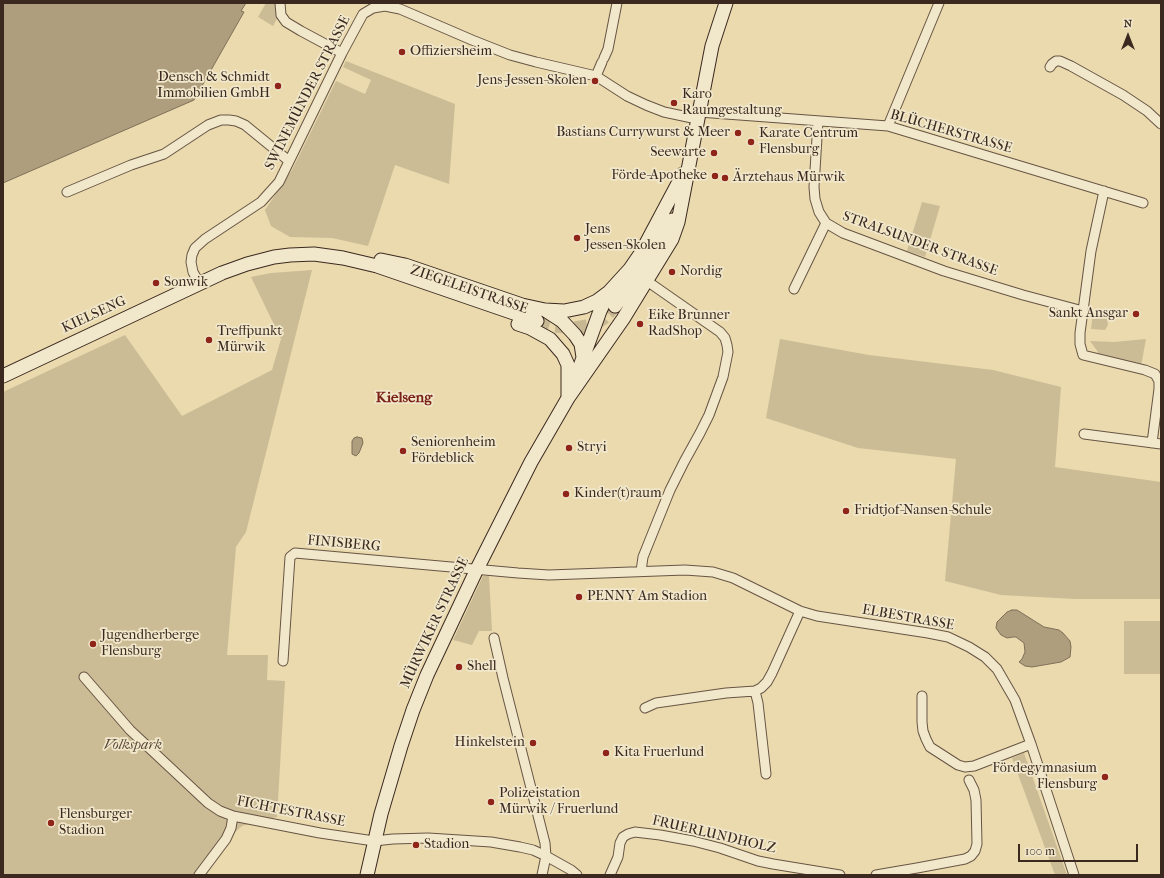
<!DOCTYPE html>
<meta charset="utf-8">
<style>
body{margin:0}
#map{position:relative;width:1164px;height:878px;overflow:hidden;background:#eadaae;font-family:"IM FELL French Canon",serif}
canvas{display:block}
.frame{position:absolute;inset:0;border:4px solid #3b2920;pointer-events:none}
.north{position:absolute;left:1108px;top:16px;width:40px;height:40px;-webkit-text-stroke:3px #f1e7ca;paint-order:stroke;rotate:0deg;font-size:11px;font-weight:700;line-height:16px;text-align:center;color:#3b2920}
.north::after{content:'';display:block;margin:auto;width:14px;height:18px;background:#3b2920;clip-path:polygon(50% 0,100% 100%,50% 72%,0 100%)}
.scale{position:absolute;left:1018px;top:844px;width:120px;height:18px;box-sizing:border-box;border:2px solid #3b2920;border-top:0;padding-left:5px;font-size:12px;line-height:14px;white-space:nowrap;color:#3b2920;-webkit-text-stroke:3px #f1e7ca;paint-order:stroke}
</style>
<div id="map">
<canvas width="1164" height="878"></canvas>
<div class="frame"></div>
<div class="north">N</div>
<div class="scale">100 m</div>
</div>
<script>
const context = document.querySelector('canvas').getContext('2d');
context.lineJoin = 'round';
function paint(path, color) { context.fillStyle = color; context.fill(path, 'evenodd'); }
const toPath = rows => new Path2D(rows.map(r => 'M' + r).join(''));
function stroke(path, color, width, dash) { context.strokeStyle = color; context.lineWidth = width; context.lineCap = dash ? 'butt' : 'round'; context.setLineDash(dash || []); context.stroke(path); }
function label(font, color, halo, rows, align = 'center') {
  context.font = font + ' "IM FELL French Canon",serif'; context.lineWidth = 3.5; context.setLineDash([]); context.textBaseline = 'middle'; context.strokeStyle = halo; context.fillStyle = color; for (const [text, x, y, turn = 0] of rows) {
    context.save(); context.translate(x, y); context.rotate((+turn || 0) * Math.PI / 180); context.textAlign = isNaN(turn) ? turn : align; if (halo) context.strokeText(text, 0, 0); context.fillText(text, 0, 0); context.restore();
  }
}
const green = toPath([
 [266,3,275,3,275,8,278,17,273,26,258,17],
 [346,61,455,104,449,184,395,165,368,246,332,238,290,237,271,226,265,210,292,170,336,81,365,94,371,80,343,67],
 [922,202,940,206,925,257,907,251],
 [312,270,246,532,236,547,227,655,268,655,267,680,285,681,277,817,242,826,226,840,199,875,3,875,3,392,125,335,182,416,272,370,281,339,251,277,271,273],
 [1093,313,1106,314,1108,325,1105,330,1091,329],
 [780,339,869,355,993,370,1061,387,1055,467,1161,482,1161,599,1075,599,1001,595,945,581,956,459,858,448,766,418],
 [1146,339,1141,366,1097,356,1098,352,1090,341,1114,342],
 [483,576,489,576,492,631,479,631,472,645,453,640],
 [1124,621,1161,621,1161,674,1124,674],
 [1024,753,1067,875,1055,875,1012,758]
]);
const water = toPath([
 [3,3,246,3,241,11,244,12,194,100,3,183,3,3],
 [357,437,362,438,363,443,359,453,356,456,352,454,352,441,354,438,357,437],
 [1012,610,1017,610,1044,627,1059,630,1063,633,1070,641,1071,647,1070,657,1061,662,1032,667,1025,666,1019,662,1022,659,1025,652,1024,643,1016,637,1013,637,1007,638,1001,635,996,628,997,622,1007,612,1012,610]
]);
const secondaryTunnel = toPath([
 [537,321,555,326,575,328,587,326,596,323,604,318,615,306]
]);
const street = toPath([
 [280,3,281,15,286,22,301,31,342,53],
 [604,58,608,49,617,3],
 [1050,67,1052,64,1056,61,1060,61,1071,66,1123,95,1147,111,1161,124],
 [596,76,602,62],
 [699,112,888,126,1143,203],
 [818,121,814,187,815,199,819,212,826,223,843,233,944,271,1023,295,1083,311],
 [888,126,939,3],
 [1104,191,1091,251,1080,333,1080,344,1083,355,1145,370,1155,374,1159,381,1159,389,1152,443],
 [67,192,131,165,164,154,208,125,221,120,229,120,236,121,245,125,289,161],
 [199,283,193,272,191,262,192,255,195,248,205,239,261,202,279,182,342,53,363,14,373,8,385,6,400,9,472,40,510,55,536,62,596,76,627,96,646,105,664,112,697,119],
 [794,289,826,223],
 [1084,434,1161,444],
 [641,571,643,557,670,490,684,462,700,433,709,415,723,377,728,352,727,345,725,338,720,332,647,281],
 [494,638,503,678,545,843,546,856,542,875],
 [283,661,290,557,295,553,518,573,549,575,685,570,713,572,733,578,800,611,817,616,928,633,948,637,969,647,985,657,997,669,1015,700,1031,744,1074,875],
 [84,677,130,730,208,803,220,811,233,816,320,833,374,841,393,839,428,838,491,842,520,847,533,850,546,856,571,870,577,875],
 [755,691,758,703,766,774],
 [922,696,922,722,923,731,926,739,930,747,958,765,965,767,974,766,1031,744],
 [645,708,656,703,726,693,755,691,761,688,767,682,772,673,800,611],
 [199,875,226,839,231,828,233,816],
 [610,875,618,857,620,843,623,837,628,834,635,832,660,835,693,841,720,848,758,861,773,864,840,875],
 [876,875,917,868,965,859,971,856,975,851,977,844,976,800,974,790,969,780]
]);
const secondary = toPath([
 [381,260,405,265,522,305,545,310,564,311,584,307,597,301,609,292],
 [615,306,642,270,672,220],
 [545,310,562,321,575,335,581,344,583,357],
 [518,324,530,328,550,339,563,354,568,365,568,398],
 [3,376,222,273,247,264,274,257,290,255,314,254,343,258,377,266,537,321],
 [575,380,600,311,609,292,630,269,641,253,683,174],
 [367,875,381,814,401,746,413,710,427,675,477,569,531,462,568,398,623,319,672,239,678,222,712,46,726,3]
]);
const markers = [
 [402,52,4,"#8f2418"],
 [595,81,4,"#8f2418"],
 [278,86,4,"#8f2418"],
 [674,103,4,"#8f2418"],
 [738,133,4,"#8f2418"],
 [751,142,4,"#8f2418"],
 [714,153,4,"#8f2418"],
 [715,176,4,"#8f2418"],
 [725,178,4,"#8f2418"],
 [577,238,4,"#8f2418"],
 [672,272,4,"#8f2418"],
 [156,283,4,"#8f2418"],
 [1136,314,4,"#8f2418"],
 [640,324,4,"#8f2418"],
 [209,340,4,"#8f2418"],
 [569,448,4,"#8f2418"],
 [403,451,4,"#8f2418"],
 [566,494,4,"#8f2418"],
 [846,511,4,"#8f2418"],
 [579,597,4,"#8f2418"],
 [93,644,4,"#8f2418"],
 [459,667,4,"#8f2418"],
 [533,743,4,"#8f2418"],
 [606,753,4,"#8f2418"],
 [1105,777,4,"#8f2418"],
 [491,802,4,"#8f2418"],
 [51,823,4,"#8f2418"],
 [416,845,4,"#8f2418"]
];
const poiNames = [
 ["Offiziersheim",410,52],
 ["Densch & Schmidt",270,78,"right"],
 ["Immobilien GmbH",270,94,"right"],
 ["Jens-Jessen-Skolen",587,81,"right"],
 ["Karo",682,95],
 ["Raumgestaltung",682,111],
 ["Bastians Currywurst & Meer",730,133,"right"],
 ["Karate Centrum",759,134],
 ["Flensburg",759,150],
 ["Seewarte",706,153,"right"],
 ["Förde-Apotheke",707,176,"right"],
 ["Ärztehaus Mürwik",733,178],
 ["Jens",585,230],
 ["Jessen-Skolen",585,246],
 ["Nordig",680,272],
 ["Sonwik",164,283],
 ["Sankt Ansgar",1128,314,"right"],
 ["Eike Brunner",648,316],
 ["RadShop",648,332],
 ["Treffpunkt",217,332],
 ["Mürwik",217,348],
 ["Seniorenheim",411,443],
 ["Fördeblick",411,459],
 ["Stryi",577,448],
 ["Kinder(t)raum",574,494],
 ["Fridtjof-Nansen-Schule",854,511],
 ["PENNY Am Stadion",587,597],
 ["Jugendherberge",101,636],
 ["Flensburg",101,652],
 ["Shell",467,667],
 ["Hinkelstein",525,743,"right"],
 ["Kita Fruerlund",614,753],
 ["Fördegymnasium",1097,769,"right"],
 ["Flensburg",1097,785,"right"],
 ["Polizeistation",499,794],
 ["Mürwik / Fruerlund",499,810],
 ["Flensburger",59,815],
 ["Stadion",59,831],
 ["Stadion",424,845]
];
const streetNames = [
 ["SWINEMÜNDER STRASSE",308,93,-63],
 ["BLÜCHERSTRASSE",951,132,16],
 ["STRALSUNDER STRASSE",920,244,20],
 ["ZIEGELEISTRASSE",469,290,19],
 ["KIELSENG",94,315,-25],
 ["FINISBERG",344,544,5],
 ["ELBESTRASSE",908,618,10],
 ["MÜRWIKER STRASSE",435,623,-65],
 ["FICHTESTRASSE",291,812,11],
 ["FRUERLUNDHOLZ",714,835,13]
];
const parkNames = [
 ["Volkspark",133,746]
];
const neighbourhoodNames = [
 ["Kielseng",404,398]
];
paint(green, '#ccbc96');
paint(water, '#ae9e7e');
stroke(water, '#806f58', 1);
stroke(secondaryTunnel, '#c7b792', 13, [13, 6]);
stroke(street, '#675544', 11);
stroke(secondary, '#3b2920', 15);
stroke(street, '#f1e7ca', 9);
stroke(secondary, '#f1e7ca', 13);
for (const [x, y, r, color] of markers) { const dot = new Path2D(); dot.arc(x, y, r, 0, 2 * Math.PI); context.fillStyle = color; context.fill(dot); stroke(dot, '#f1e7ca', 1.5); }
label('14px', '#3b2920', '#f1e7ca', poiNames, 'left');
label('14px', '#3b2920', '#f1e7ca', streetNames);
label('italic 14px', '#584638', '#f1e7ca', parkNames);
label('bold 15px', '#7a1f14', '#f1e7ca', neighbourhoodNames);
</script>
